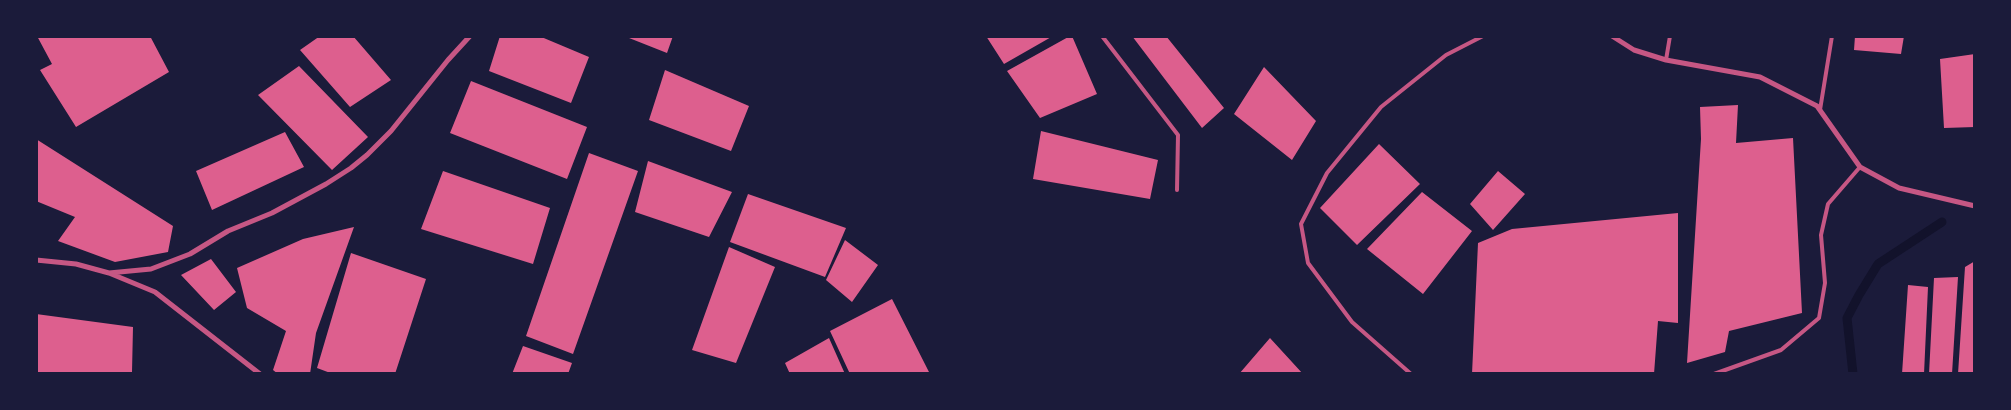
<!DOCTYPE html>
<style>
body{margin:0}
#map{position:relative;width:2011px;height:410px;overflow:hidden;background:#1b1b3a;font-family:Mulish,sans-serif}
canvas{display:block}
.frame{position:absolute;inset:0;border:38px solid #1b1b3a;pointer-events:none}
</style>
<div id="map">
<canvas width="2011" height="410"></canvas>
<div class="frame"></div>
</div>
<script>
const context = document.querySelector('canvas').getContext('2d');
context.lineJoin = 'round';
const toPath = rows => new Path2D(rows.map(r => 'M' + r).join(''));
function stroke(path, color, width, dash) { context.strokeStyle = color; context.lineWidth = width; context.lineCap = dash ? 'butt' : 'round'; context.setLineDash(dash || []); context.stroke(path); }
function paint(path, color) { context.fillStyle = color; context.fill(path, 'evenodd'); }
const stream = toPath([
 [1853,374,1847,318,1859,295,1878,264,1942,222]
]);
const building = toPath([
 [37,36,150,36,169,72,76,127,40,70,52,64],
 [320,36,353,36,391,80,350,107,300,50],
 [500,36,539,36,589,57,571,103,489,71],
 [624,36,673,36,667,53],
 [986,36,1053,36,1004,64],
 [1070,36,1072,36,1097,94,1040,118,1007,71],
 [1132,36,1166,36,1224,108,1202,128],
 [1855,36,1904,36,1901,54,1854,50],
 [1975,54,1975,127,1944,128,1940,59],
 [299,66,368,137,332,170,258,95],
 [1264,67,1316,121,1292,160,1234,114],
 [665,70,749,106,731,151,649,120],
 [471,81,587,127,567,179,450,133],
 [1738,105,1736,143,1793,138,1802,313,1729,331,1725,352,1687,363,1701,139,1700,107],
 [1041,131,1158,160,1150,199,1033,179],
 [285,132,304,167,212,210,196,171],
 [36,139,173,226,168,252,115,262,58,241,75,217,36,201],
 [1379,144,1420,184,1357,245,1320,208],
 [589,153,638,171,573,354,526,336],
 [648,161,732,192,709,237,635,212],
 [443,171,550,208,533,264,421,229],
 [1498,171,1525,194,1493,230,1470,204],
 [1422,192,1472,231,1423,294,1367,249],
 [748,194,846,228,825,277,730,242],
 [1678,213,1678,323,1658,321,1654,374,1472,374,1478,243,1512,229],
 [354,227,316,333,310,374,278,374,273,370,286,331,247,308,237,268,303,239],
 [845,240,878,265,852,302,826,280],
 [729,247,775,267,736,363,692,350],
 [351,253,426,279,395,374,333,374,317,368],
 [211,259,236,292,214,310,181,275],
 [1975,261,1975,374,1958,374,1965,267],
 [1958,277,1952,374,1929,374,1934,278],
 [1908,285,1928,287,1924,374,1902,374],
 [892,299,930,374,850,374,830,331],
 [36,314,133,327,132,372,128,372,127,374,36,374],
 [829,338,845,374,790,374,785,363],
 [1270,338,1303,374,1239,374],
 [523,346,572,363,568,374,512,374]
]);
const service = toPath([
 [1102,36,1178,135,1177,190],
 [1666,60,1670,36],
 [1820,110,1832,36],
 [1411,374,1352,322,1308,263,1301,224,1327,173,1381,107,1446,55,1483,36],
 [1714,374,1781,350,1819,318,1825,283,1821,235,1828,204,1860,167]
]);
const minor = toPath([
 [1612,36,1634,50,1666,60,1760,77,1817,106,1860,167,1899,188,1975,206],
 [36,260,76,264,109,273,155,292,260,374],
 [109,273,151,269,190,254,228,231,272,213,326,184,351,168,367,155,391,131,448,60,470,36]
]);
stroke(stream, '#12122b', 9);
paint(building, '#dd5f8e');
stroke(service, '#c65784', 4);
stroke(minor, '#c65784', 5);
</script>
